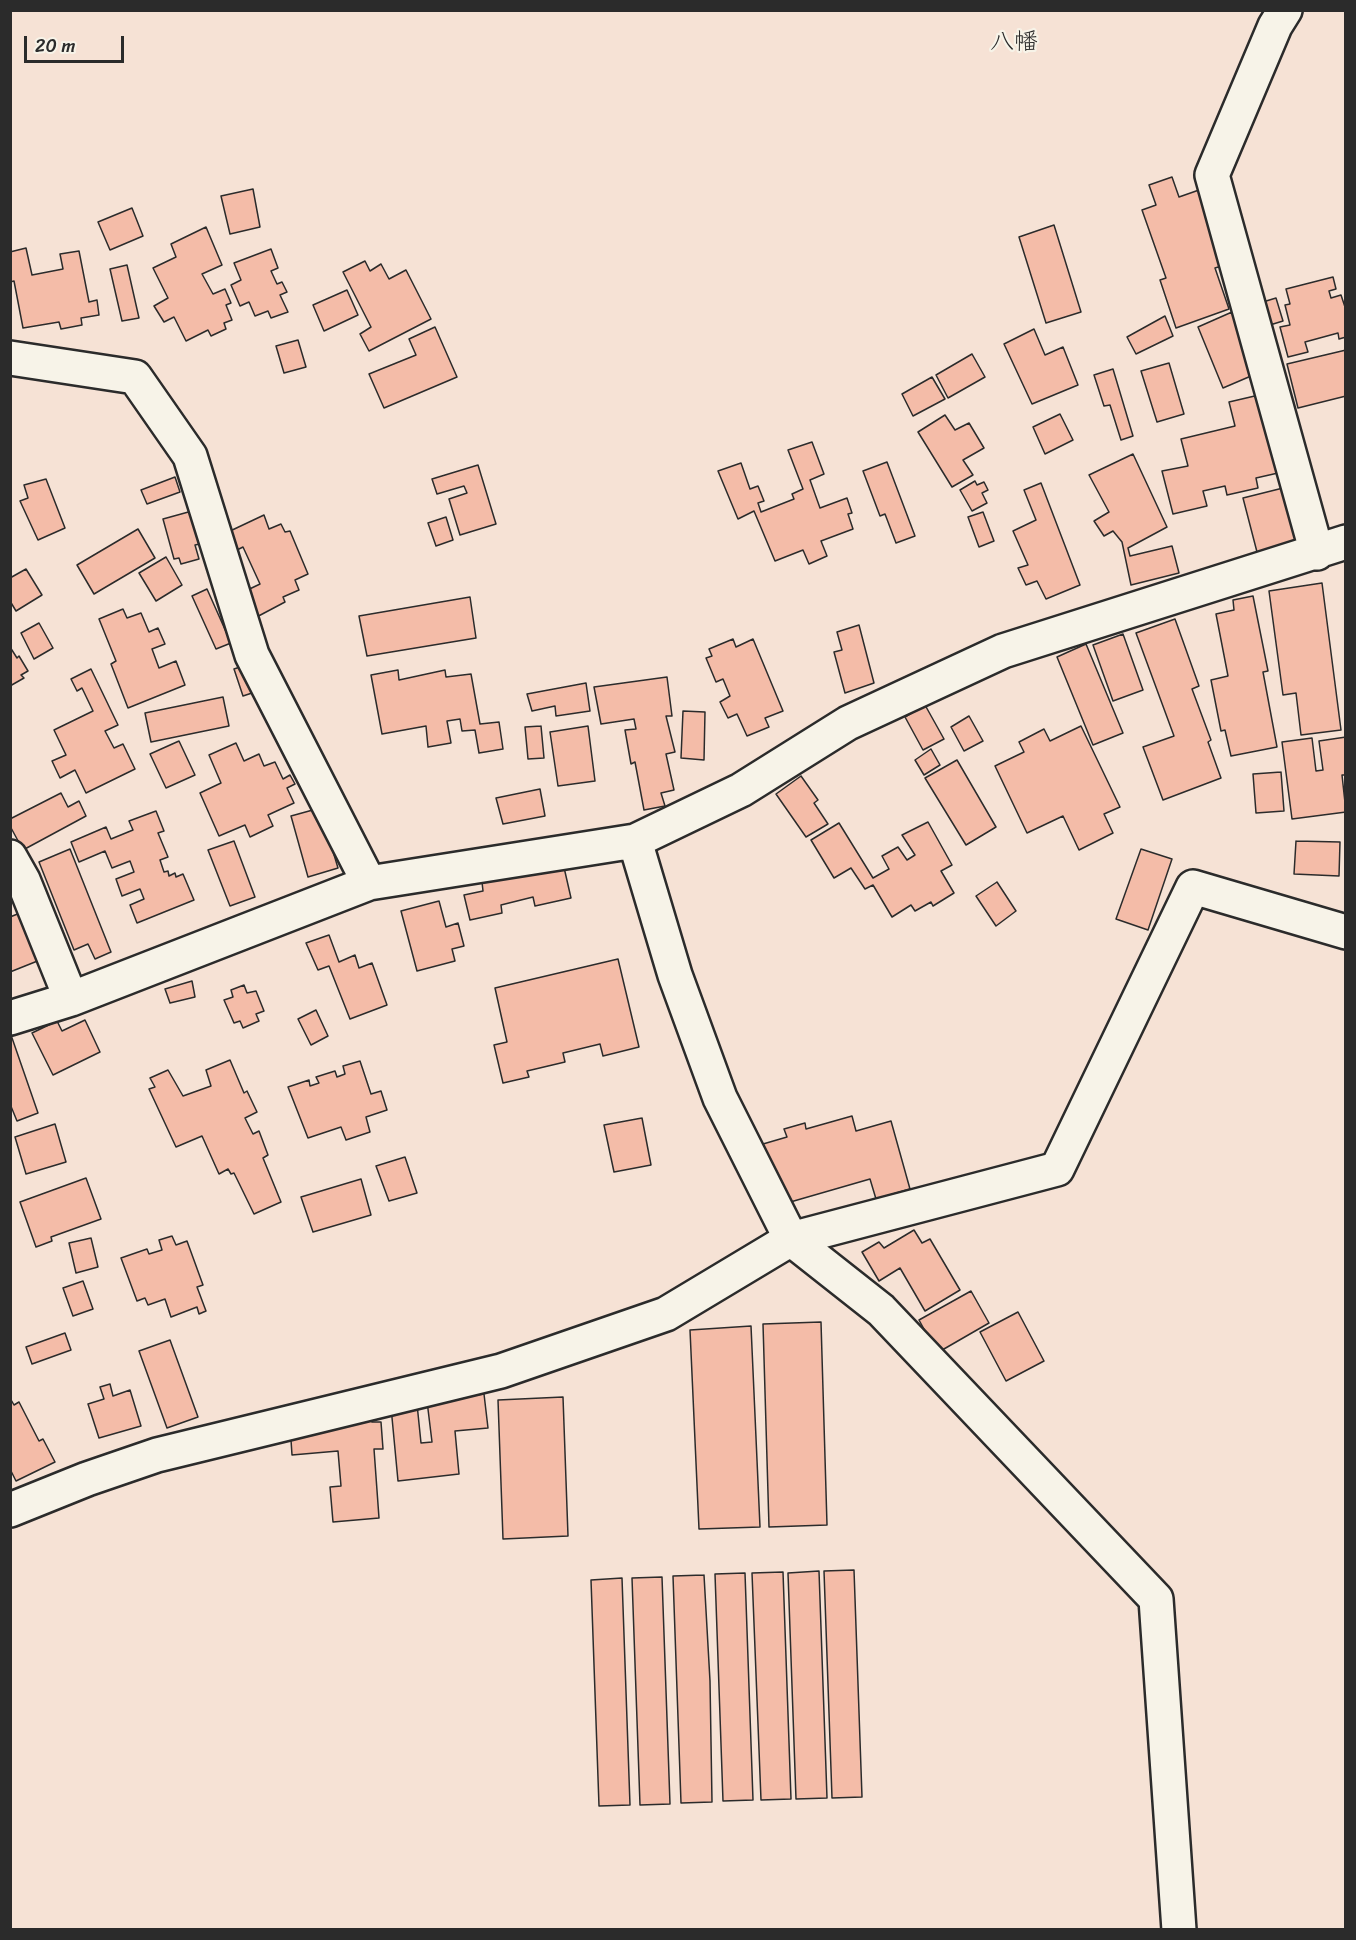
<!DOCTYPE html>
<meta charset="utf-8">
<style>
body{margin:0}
#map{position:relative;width:1356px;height:1940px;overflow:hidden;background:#f6e2d5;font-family:Sriracha,sans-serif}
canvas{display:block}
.frame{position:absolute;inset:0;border:12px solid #2b2b2b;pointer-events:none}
.scale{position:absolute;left:24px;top:36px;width:100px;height:27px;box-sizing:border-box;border:3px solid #2b2b2b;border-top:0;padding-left:8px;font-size:18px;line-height:21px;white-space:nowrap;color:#2b2b2b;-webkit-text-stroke:4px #f7f3e8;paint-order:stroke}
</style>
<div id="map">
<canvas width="1356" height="1940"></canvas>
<div class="frame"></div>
<div class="scale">20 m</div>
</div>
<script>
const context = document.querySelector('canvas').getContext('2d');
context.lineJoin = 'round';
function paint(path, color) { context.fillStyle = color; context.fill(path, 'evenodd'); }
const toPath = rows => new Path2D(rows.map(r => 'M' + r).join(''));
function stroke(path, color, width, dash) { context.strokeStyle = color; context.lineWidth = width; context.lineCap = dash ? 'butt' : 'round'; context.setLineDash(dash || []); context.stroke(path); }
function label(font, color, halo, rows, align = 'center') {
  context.font = font + ' Sriracha,"Klee One",sans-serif'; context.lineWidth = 4.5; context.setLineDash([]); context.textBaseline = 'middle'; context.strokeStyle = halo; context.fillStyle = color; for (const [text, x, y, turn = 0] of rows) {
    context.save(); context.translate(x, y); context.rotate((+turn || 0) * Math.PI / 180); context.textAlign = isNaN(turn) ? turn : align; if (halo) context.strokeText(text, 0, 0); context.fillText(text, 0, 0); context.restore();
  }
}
const building = toPath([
 [1172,177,1179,197,1199,190,1225,265,1215,268,1229,309,1176,328,1160,280,1166,278,1142,210,1156,205,1149,185,1172,177],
 [253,189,260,227,230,234,221,196,253,189],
 [132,208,143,236,110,250,98,222,132,208],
 [1054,225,1081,312,1046,323,1019,237,1054,225],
 [206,227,222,265,202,274,213,294,225,289,231,303,226,305,232,320,224,323,226,329,211,336,208,330,186,341,174,317,164,322,154,306,168,298,153,268,176,257,171,244,206,227],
 [26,248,32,275,63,269,60,254,79,251,89,302,97,300,99,315,81,318,82,325,61,329,59,322,23,328,14,281,10,282,10,252,26,248],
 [271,249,278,268,271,271,277,284,282,282,287,292,280,295,288,312,271,318,268,311,255,316,249,302,240,306,231,285,241,280,234,263,271,249],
 [365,261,370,271,381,264,389,279,406,270,431,319,369,351,360,334,371,327,343,272,365,261],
 [127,265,139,318,122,321,110,269,127,265],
 [1333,277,1336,289,1329,291,1331,298,1341,295,1346,310,1346,337,1339,339,1338,333,1305,342,1308,352,1288,357,1280,327,1290,325,1285,305,1290,304,1286,289,1333,277],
 [347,290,358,315,324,331,313,305,347,290],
 [1276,298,1283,321,1260,328,1253,305,1276,298],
 [1232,312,1258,373,1223,388,1198,327,1232,312],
 [1165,316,1173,336,1136,354,1127,337,1165,316],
 [435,327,457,377,384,408,369,374,416,355,409,339,435,327],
 [1034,329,1045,355,1063,347,1078,385,1032,404,1004,344,1034,329],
 [298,340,306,367,284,373,276,346,298,340],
 [1346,350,1346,396,1298,408,1287,364,1346,350],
 [972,354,985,377,948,398,936,375,972,354],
 [1169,363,1184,414,1157,422,1141,371,1169,363],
 [1113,369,1133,436,1121,440,1110,405,1104,406,1094,375,1113,369],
 [932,377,945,399,913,416,902,394,932,377],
 [1259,395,1278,473,1256,478,1258,488,1227,495,1225,486,1203,491,1207,506,1173,514,1162,471,1188,466,1181,439,1235,426,1229,402,1259,395],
 [1060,414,1073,440,1045,454,1033,427,1060,414],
 [945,415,955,430,969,423,984,448,963,460,973,475,952,487,918,432,945,415],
 [812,442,824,474,810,480,820,508,847,498,852,513,848,514,853,529,821,541,827,556,809,564,803,550,775,561,754,511,738,519,718,471,741,463,750,489,758,486,764,501,758,503,761,512,794,499,792,494,803,489,788,450,812,442],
 [1133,454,1167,527,1128,548,1130,556,1172,546,1179,573,1131,585,1122,542,1113,531,1104,536,1094,521,1109,512,1089,475,1133,454],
 [887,462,915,536,896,543,885,514,880,516,863,471,887,462],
 [478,465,496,524,460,535,449,499,467,493,464,486,437,494,432,479,478,465],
 [175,477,180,492,147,504,141,490,175,477],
 [46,479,65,528,38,540,20,501,28,498,24,485,46,479],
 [975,481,977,485,984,482,988,490,982,493,987,503,972,511,960,490,975,481],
 [1041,483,1080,585,1046,599,1037,581,1026,585,1018,568,1028,565,1013,531,1036,520,1024,490,1041,483],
 [1283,488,1297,541,1257,552,1243,498,1283,488],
 [192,511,200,544,195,545,199,559,181,564,179,558,174,559,163,519,192,511],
 [983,512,994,541,979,547,968,517,983,512],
 [264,515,269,529,281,524,285,532,290,531,308,574,295,580,299,590,283,597,285,602,251,620,237,595,260,584,243,547,237,550,228,532,264,515],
 [446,517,453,540,436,546,428,523,446,517],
 [138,529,155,558,94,594,77,565,138,529],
 [166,557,182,585,156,601,139,573,166,557],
 [26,569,42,595,16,611,10,601,10,578,26,569],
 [1322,583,1341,730,1301,735,1296,693,1283,695,1269,591,1322,583],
 [207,589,231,643,216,649,192,596,207,589],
 [1253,596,1268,671,1263,672,1277,747,1231,756,1225,730,1221,731,1211,680,1228,676,1216,614,1234,610,1233,600,1253,596],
 [470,597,476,638,367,656,359,616,470,597],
 [123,609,127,618,141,613,149,632,158,628,165,644,152,649,159,668,176,661,185,685,128,708,111,664,116,661,99,619,123,609],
 [1175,619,1199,686,1192,689,1211,740,1208,742,1221,778,1163,800,1143,747,1174,736,1136,633,1175,619],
 [39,623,53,648,34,659,21,633,39,623],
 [859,625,874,683,845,693,834,652,842,650,837,632,859,625],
 [1123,634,1143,690,1113,701,1093,645,1123,634],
 [733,639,736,647,753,639,783,711,765,718,769,727,747,736,737,714,728,718,720,702,730,696,723,679,716,682,706,658,712,656,709,649,733,639],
 [1086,644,1123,733,1093,745,1057,657,1086,644],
 [10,647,17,658,19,656,28,671,21,675,24,678,10,686,10,647],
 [249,664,258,691,243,696,234,669,249,664],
 [91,669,118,725,105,731,114,748,123,744,135,769,86,793,75,770,60,778,52,761,66,755,54,730,93,711,82,688,77,691,71,679,91,669],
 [398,670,399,680,445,670,446,677,471,674,480,724,499,722,503,749,479,753,475,730,462,731,460,719,447,721,451,743,428,747,426,726,382,734,371,675,398,670],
 [667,677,672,716,666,716,675,752,666,754,674,790,661,793,665,806,644,810,635,762,631,764,625,730,636,729,634,719,601,724,594,687,667,677],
 [586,683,590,711,556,716,555,706,532,711,527,694,586,683],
 [223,697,229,726,151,742,145,713,223,697],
 [925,705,944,739,923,750,905,717,925,705],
 [683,711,705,712,704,760,681,758,683,711],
 [969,716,983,741,964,751,951,727,969,716],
 [541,726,544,758,528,759,525,727,541,726],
 [588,726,595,781,558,786,550,732,588,726],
 [1081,726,1120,807,1104,814,1113,833,1079,850,1063,816,1027,833,995,766,1024,752,1019,742,1044,729,1050,741,1081,726],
 [1346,737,1346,775,1342,775,1346,812,1292,819,1282,742,1312,738,1316,771,1323,770,1319,741,1346,737],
 [179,741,195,775,166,788,150,754,179,741],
 [236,743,244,761,259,754,264,766,275,762,283,779,290,775,295,784,287,788,294,803,268,815,273,826,250,837,245,825,219,836,200,793,221,783,209,755,236,743],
 [931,749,940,765,924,775,915,760,931,749],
 [957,760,996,827,966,845,925,778,957,760],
 [1281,772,1284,811,1256,813,1253,774,1281,772],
 [801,776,818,800,814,803,828,824,806,837,776,794,801,776],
 [540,789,545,816,503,824,496,798,540,789],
 [61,793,68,807,79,801,86,816,23,850,10,826,10,819,61,793],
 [320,808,338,868,308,877,291,816,320,808],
 [156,811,164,831,158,833,168,857,160,860,164,872,168,871,169,876,175,873,176,877,183,874,194,900,137,923,130,905,144,899,140,889,122,896,116,879,134,872,130,861,112,868,105,851,79,862,71,842,106,827,111,839,133,830,129,821,156,811],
 [928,822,952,865,941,871,954,893,933,906,931,902,915,911,911,905,892,917,873,885,865,889,851,868,834,878,811,840,839,823,873,878,889,869,882,856,898,847,907,860,915,855,902,835,928,822],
 [234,841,255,897,230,906,208,850,234,841],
 [1296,841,1340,842,1339,876,1294,874,1296,841],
 [70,849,111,952,95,959,88,944,74,950,39,862,70,849],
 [1141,849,1172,859,1148,930,1116,919,1141,849],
 [563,863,571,898,535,906,533,897,501,905,502,913,470,920,464,895,483,891,482,882,563,863],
 [997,882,1016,911,996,926,976,896,997,882],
 [439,901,446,927,458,923,464,946,452,949,455,961,417,971,401,911,439,901],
 [25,911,45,958,10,972,10,917,25,911],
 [329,935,339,962,355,955,359,968,372,963,387,1005,350,1019,329,966,318,970,306,943,329,935],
 [618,959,639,1047,603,1056,600,1044,563,1053,565,1062,527,1071,529,1077,503,1083,494,1045,507,1042,495,988,618,959],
 [192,981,195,997,170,1003,165,989,192,981],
 [244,985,247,993,256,991,264,1011,256,1014,259,1021,243,1028,240,1021,234,1023,224,1000,233,997,231,990,244,985],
 [316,1010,328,1036,311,1045,298,1019,316,1010],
 [85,1020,100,1052,53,1075,32,1033,57,1021,62,1031,85,1020],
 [11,1035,38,1113,17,1121,10,1104,11,1035],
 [230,1060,244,1093,247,1091,257,1112,245,1118,253,1134,259,1131,268,1155,263,1158,281,1202,254,1214,234,1173,231,1174,228,1169,219,1174,202,1136,176,1147,149,1089,155,1087,150,1078,168,1070,183,1096,211,1086,206,1070,230,1060],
 [360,1061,371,1094,381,1091,387,1110,366,1117,370,1132,346,1140,341,1127,308,1138,288,1087,309,1080,310,1086,319,1083,316,1077,335,1071,337,1077,345,1074,343,1066,360,1061],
 [852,1116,856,1131,891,1121,910,1189,876,1199,870,1179,780,1205,763,1144,787,1137,784,1129,805,1123,806,1129,852,1116],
 [642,1118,651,1165,614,1172,604,1125,642,1118],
 [55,1124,66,1162,26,1174,15,1137,55,1124],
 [405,1157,417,1193,389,1201,376,1166,405,1157],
 [86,1178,101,1219,51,1237,52,1241,36,1247,20,1202,86,1178],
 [361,1179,371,1215,313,1232,301,1197,361,1179],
 [914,1230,922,1243,930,1239,960,1290,925,1311,900,1268,879,1281,862,1252,879,1242,884,1248,914,1230],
 [172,1236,176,1245,187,1241,203,1285,197,1287,206,1311,199,1314,197,1307,171,1317,165,1299,148,1305,145,1298,137,1301,121,1258,147,1249,149,1254,162,1250,159,1240,172,1236],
 [91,1238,98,1267,76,1273,69,1243,91,1238],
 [83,1281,93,1309,73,1316,63,1288,83,1281],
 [971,1291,989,1323,937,1353,919,1320,971,1291],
 [1018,1312,1044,1361,1006,1381,980,1332,1018,1312],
 [821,1322,827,1525,769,1527,763,1324,821,1322],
 [751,1326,760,1527,699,1529,690,1330,751,1326],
 [65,1333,71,1350,32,1364,26,1347,65,1333],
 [170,1340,198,1417,167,1428,139,1351,170,1340],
 [110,1384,113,1396,130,1390,141,1426,99,1438,88,1404,104,1399,100,1387,110,1384],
 [484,1394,488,1428,455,1431,459,1474,398,1481,391,1407,417,1404,421,1443,432,1442,427,1401,484,1394],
 [563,1397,568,1536,503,1539,498,1400,563,1397],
 [10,1398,14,1405,19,1402,39,1441,43,1439,55,1462,16,1481,10,1469,10,1398],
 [371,1418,372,1422,381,1422,383,1449,374,1449,379,1518,333,1522,330,1487,341,1486,338,1451,292,1455,290,1425,371,1418],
 [854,1570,862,1797,832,1798,824,1571,854,1570],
 [819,1571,827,1798,796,1799,788,1573,819,1571],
 [783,1572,791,1799,761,1800,752,1573,783,1572],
 [745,1573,753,1800,723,1801,715,1574,745,1573],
 [704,1575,710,1681,712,1802,681,1803,673,1576,704,1575],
 [662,1577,670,1804,640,1805,632,1578,662,1577],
 [622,1578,630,1805,599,1806,591,1580,622,1578]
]);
const minor = toPath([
 [1285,10,1275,26,1212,175,1317,553],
 [10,358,135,377,190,456,252,655,369,883],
 [635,841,675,975,720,1098,791,1239,881,1310,1156,1599,1179,1930],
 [10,857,23,880,71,999],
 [10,1018,71,999,369,883,635,841,741,790,848,723,1003,651,1346,542],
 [10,1510,87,1479,157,1455,501,1371,666,1314,791,1239,1057,1169,1193,887,1346,932]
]);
const neighbourhoodNames = [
 ["八幡",1014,43]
];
paint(building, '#f4bca8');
stroke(building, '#2b2b2b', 1.5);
stroke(minor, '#2b2b2b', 38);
stroke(minor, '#f7f3e8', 33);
label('24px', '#2b2b2b', '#f7f3e8', neighbourhoodNames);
</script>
